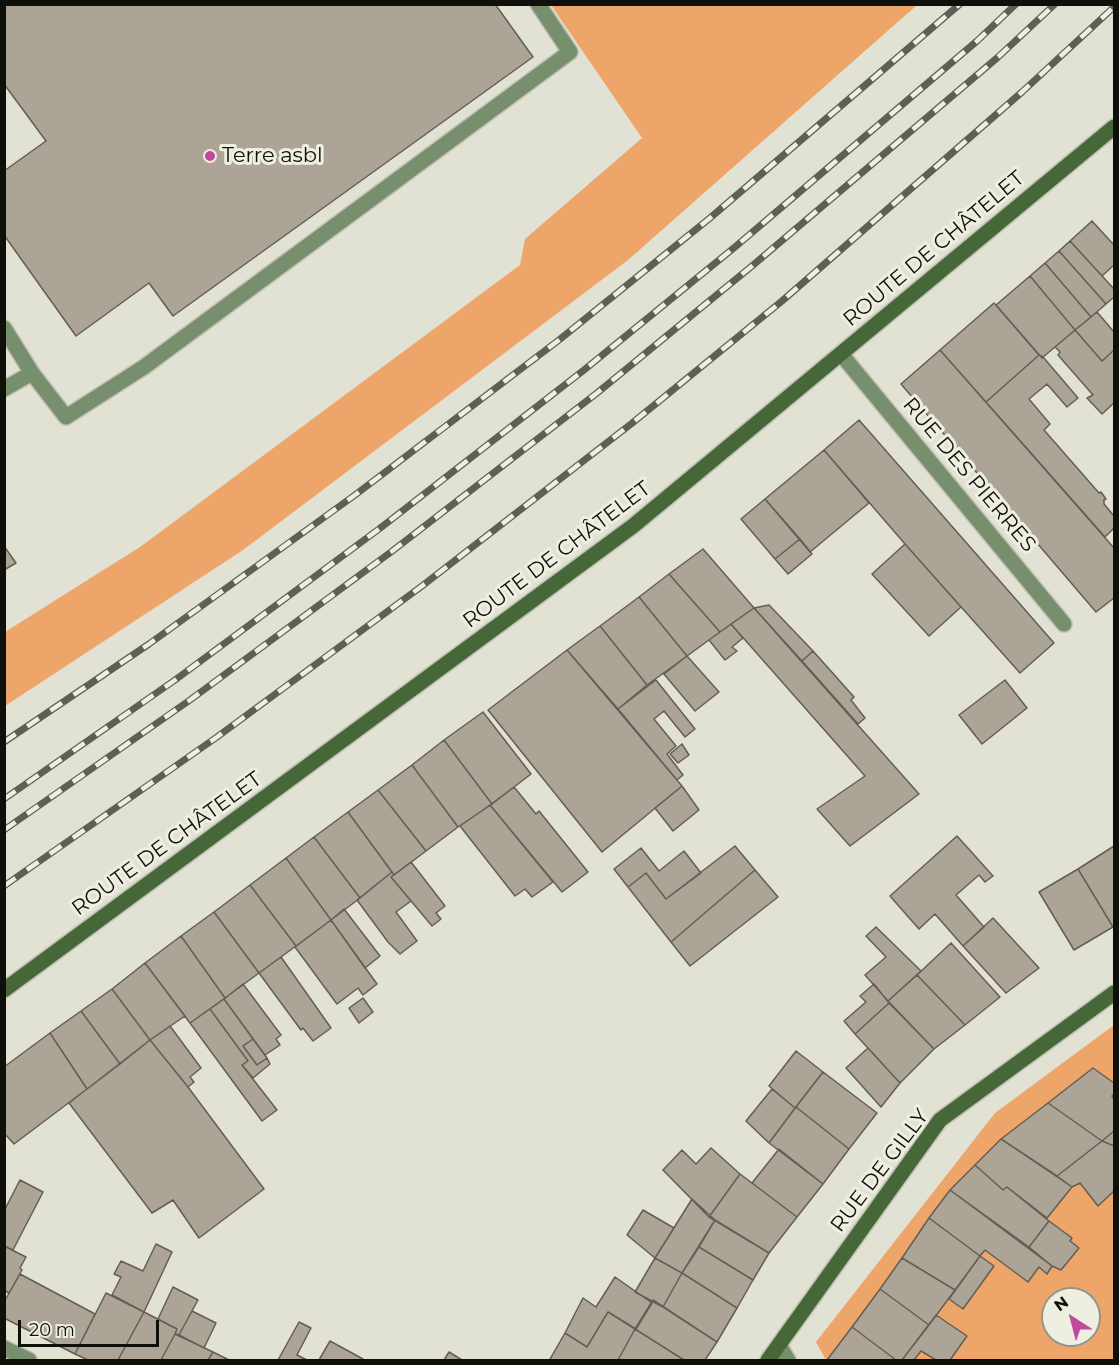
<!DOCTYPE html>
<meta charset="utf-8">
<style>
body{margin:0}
#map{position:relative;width:1119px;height:1365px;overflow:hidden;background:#e1e2d3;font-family:Montserrat,sans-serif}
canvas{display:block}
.frame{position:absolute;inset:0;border:6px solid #10100b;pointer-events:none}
.north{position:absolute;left:1041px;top:1287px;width:60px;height:60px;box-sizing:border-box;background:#eeefe0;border:2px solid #95968b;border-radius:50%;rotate:324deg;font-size:16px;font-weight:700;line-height:24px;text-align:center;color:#10100b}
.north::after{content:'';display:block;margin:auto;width:21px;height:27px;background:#c2499e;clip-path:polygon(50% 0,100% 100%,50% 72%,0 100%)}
.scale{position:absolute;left:18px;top:1320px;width:141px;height:27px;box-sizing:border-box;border:3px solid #10100b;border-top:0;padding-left:8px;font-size:18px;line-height:21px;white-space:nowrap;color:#10100b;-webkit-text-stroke:4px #eeefe0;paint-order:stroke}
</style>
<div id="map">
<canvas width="1119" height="1365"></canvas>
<div class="frame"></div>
<div class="north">N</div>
<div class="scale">20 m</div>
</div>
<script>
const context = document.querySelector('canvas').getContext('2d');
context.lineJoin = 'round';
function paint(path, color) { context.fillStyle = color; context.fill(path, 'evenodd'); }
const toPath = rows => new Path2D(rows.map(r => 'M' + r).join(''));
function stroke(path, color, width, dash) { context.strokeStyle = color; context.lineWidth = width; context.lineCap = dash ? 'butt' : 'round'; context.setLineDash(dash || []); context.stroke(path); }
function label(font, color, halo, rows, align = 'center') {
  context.font = font + ' Montserrat,sans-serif'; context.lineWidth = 6; context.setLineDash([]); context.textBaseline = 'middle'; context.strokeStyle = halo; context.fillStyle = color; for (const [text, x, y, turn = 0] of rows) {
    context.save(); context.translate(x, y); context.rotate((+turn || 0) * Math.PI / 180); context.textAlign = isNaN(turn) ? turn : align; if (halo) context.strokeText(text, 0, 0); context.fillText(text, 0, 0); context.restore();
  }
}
const green = toPath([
 [551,5,917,5,628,260,243,550,5,706,5,632,140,547,520,265,525,239,642,138],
 [1114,1025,1114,1360,826,1360,816,1342,995,1113],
 [1053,1299,1089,1299,1089,1335,1053,1335]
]);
const building = toPath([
 [4,4,495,4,533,57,173,316,149,283,76,336,4,235,4,171,46,141,4,84,4,4],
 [1092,221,1114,245,1114,265,1102,276,1070,241,1092,221],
 [1070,241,1114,289,1114,297,1106,304,1059,251,1070,241],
 [1059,251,1106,304,1091,317,1045,263,1059,251],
 [1045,263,1091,317,1075,330,1030,276,1045,263],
 [1030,276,1075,330,1042,358,996,305,1030,276],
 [994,303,1039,355,986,402,940,350,994,303],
 [1097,312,1114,332,1114,350,1102,361,1075,330,1097,312],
 [1075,330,1102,361,1114,350,1114,403,1102,414,1087,398,1093,395,1058,355,1060,352,1055,347,1075,330],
 [940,350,1114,548,1114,598,1096,612,901,384,940,350],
 [1039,355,1043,357,1078,398,1067,407,1047,384,1029,399,1050,424,1044,430,1099,493,1101,492,1106,499,1104,500,1104,504,1114,516,1114,528,1105,537,986,402,1039,355],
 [859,420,1054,643,1020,673,905,544,824,450,859,420],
 [824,450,869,503,810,552,765,499,824,450],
 [765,499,800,539,775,559,741,519,765,499],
 [800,539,812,554,788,574,775,559,800,539],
 [905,544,961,607,929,636,872,574,905,544],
 [4,546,16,563,4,570,4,546],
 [703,549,754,608,720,632,669,574,703,549],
 [669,574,720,632,687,656,639,597,669,574],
 [639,597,687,656,647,685,600,626,639,597],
 [769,605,813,651,802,661,754,608,769,605],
 [754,608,919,794,850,846,817,809,865,776,731,624,754,608],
 [731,624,743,638,732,647,737,651,725,660,709,640,731,624],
 [600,626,647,685,618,709,567,650,600,626],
 [567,650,682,786,602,852,488,710,567,650],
 [813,651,854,697,851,700,865,718,858,724,802,661,813,651],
 [687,656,719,692,695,711,664,674,687,656],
 [656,680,695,729,685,737,664,711,654,719,676,746,667,754,683,775,677,780,618,709,656,680],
 [1005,680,1027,708,982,744,959,715,1005,680],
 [483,712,531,774,492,804,444,740,483,712],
 [444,740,492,804,458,827,412,765,444,740],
 [682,744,689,755,678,763,670,754,682,744],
 [412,765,458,827,426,851,378,790,412,765],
 [682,786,699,810,673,831,655,808,682,786],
 [514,787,536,814,539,811,588,872,562,892,490,805,514,787],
 [378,790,426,851,394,875,348,812,378,790],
 [490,805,553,882,532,897,525,889,515,896,460,826,490,805],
 [348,812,392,872,360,898,314,837,348,812],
 [957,836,993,876,985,882,979,875,956,895,984,927,963,946,935,914,919,929,890,896,957,836],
 [314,837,360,898,331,920,286,858,314,837],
 [735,846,755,870,671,942,628,887,646,873,666,899,735,846],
 [1114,846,1114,926,1113,927,1078,869,1114,846],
 [641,848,659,871,684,851,701,873,666,899,646,873,628,887,614,869,641,848],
 [286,858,331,920,296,946,250,885,286,858],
 [411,862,445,906,436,913,441,919,432,926,391,877,411,862],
 [1078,869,1113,927,1074,950,1039,892,1078,869],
 [755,870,778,897,690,966,671,942,755,870],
 [392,872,394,875,391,877,411,901,396,912,417,941,400,954,388,942,357,900,392,872],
 [250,885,296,946,259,973,214,912,250,885],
 [344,909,380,956,365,968,331,920,344,909],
 [214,912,259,973,225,998,181,936,214,912],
 [993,918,1039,968,1006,993,963,946,993,918],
 [331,920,377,984,363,995,358,988,337,1004,295,947,331,920],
 [876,927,921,971,888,1001,865,975,886,957,866,936,876,927],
 [181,936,225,998,190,1023,145,963,181,936],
 [951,943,1000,997,965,1025,917,975,951,943],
 [281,957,331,1028,313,1041,303,1028,301,1030,259,973,281,957],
 [145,963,185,1016,150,1040,112,989,145,963],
 [917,975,965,1025,934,1049,888,1001,917,975],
 [243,984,281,1035,276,1039,280,1045,265,1055,224,999,243,984],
 [874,984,889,1003,855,1034,844,1021,866,1002,860,996,874,984],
 [112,989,150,1040,120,1064,81,1011,112,989],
 [363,998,373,1012,359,1023,349,1008,363,998],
 [224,999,253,1039,243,1046,257,1065,267,1058,270,1064,253,1078,242,1065,248,1061,210,1009,224,999],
 [889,1003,934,1049,900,1083,855,1034,889,1003],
 [210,1009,248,1061,242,1065,277,1110,262,1121,190,1023,210,1009],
 [81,1011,120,1064,87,1089,50,1033,81,1011],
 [170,1026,201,1068,190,1077,194,1082,188,1087,150,1040,170,1026],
 [50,1033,87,1089,14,1144,4,1133,4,1067,50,1033],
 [253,1039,267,1058,257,1065,243,1046,253,1039],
 [150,1040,188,1087,264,1189,199,1238,173,1200,152,1213,69,1103,150,1040],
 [868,1048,900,1083,881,1107,846,1068,868,1048],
 [796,1051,823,1072,795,1108,769,1086,796,1051],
 [1093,1068,1114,1083,1114,1094,1112,1096,1114,1099,1114,1131,1102,1141,1048,1103,1093,1068],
 [823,1072,877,1113,849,1149,796,1107,823,1072],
 [772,1089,795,1108,769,1143,746,1121,772,1089],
 [1048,1103,1102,1141,1057,1176,1001,1139,1048,1103],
 [796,1107,849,1149,823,1184,769,1143,796,1107],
 [1114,1131,1114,1146,1102,1141,1114,1131],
 [1001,1139,1072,1187,1047,1218,1007,1187,1003,1190,975,1165,1001,1139],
 [1102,1141,1114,1146,1114,1191,1098,1206,1080,1183,1072,1187,1057,1176,1102,1141],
 [711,1148,740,1174,709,1217,663,1170,682,1150,696,1164,711,1148],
 [779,1149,823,1184,797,1217,752,1183,779,1149],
 [975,1165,1003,1190,1007,1187,1049,1221,1029,1247,950,1190,975,1165],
 [740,1174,797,1217,769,1253,709,1217,740,1174],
 [20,1180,43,1192,13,1250,4,1246,4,1211,20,1180],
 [950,1190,1052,1266,1047,1274,1039,1267,1028,1282,985,1250,980,1256,929,1218,950,1190],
 [692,1199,715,1220,682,1273,655,1258,692,1199],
 [643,1210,674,1228,655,1258,627,1235,643,1210],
 [929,1218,980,1256,955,1290,902,1258,929,1218],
 [715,1220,769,1253,753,1280,699,1247,715,1220],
 [1049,1221,1072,1238,1070,1241,1079,1248,1061,1270,1052,1266,1029,1247,1049,1221],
 [156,1244,172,1252,144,1312,112,1295,121,1277,114,1274,121,1261,143,1271,156,1244],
 [4,1246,26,1257,20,1268,22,1270,9,1293,4,1290,4,1246],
 [699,1247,753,1280,737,1308,682,1273,699,1247],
 [980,1256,994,1266,963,1309,949,1299,980,1256],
 [655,1258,682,1273,663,1307,635,1292,655,1258],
 [902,1258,955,1290,929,1325,880,1289,902,1258],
 [682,1273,737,1308,717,1342,663,1307,682,1273],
 [20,1274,95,1314,75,1354,4,1318,4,1302,20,1274],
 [615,1277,652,1303,636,1329,608,1312,587,1347,565,1333,583,1298,596,1307,615,1277],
 [173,1287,198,1300,179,1335,175,1334,177,1329,158,1319,173,1287],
 [880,1289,929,1325,902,1360,896,1360,852,1327,880,1289],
 [106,1293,144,1312,118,1360,88,1360,75,1354,106,1293],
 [653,1300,717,1342,705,1360,684,1360,635,1329,653,1300],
 [192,1311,216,1323,204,1348,179,1335,192,1311],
 [144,1312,177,1329,175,1334,161,1360,118,1360,144,1312],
 [608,1312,635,1329,618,1360,552,1360,550,1359,565,1333,587,1347,608,1312],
 [936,1315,967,1336,950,1360,936,1360,921,1351,914,1360,902,1360,936,1315],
 [299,1322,311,1328,297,1355,307,1360,278,1360,299,1322],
 [852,1327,896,1360,827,1360,852,1327],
 [635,1329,684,1360,618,1360,635,1329],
 [175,1334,213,1352,208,1360,161,1360,175,1334],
 [330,1341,363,1359,362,1360,319,1360,330,1341],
 [213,1352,229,1360,208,1360,213,1352],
 [449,1352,462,1360,444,1360,449,1352]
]);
const lane = toPath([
 [4,328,32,373,4,389],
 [32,373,66,417,144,367,570,52,538,4]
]);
const street = toPath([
 [841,354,1064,624],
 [779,1345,788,1360],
 [4,1348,29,1360]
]);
const secondary = toPath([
 [4,990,633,526,1114,127],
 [768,1360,940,1120,1114,993]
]);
const rail = toPath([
 [4,742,149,644,355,495,559,340,710,218,960,4],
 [4,799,175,680,379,529,584,370,735,247,977,41,1016,4],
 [4,830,190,700,391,552,597,393,752,266,997,58,1055,4],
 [4,886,217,737,422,586,631,424,782,301,1022,92,1114,7]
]);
const markers = [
 [210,156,6,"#c2499e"]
];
const poiNames = [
 ["Terre asbl",222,156]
];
const streetNames = [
 ["ROUTE DE CHÂTELET",934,249,-40],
 ["RUE DES PIERRES",969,475,50],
 ["ROUTE DE CHÂTELET",557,555,-37],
 ["ROUTE DE CHÂTELET",167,844,-36],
 ["RUE DE GILLY",880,1171,-53]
];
paint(green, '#eea56a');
paint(building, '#aba497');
stroke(building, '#645e52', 1.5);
stroke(lane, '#c0c0b3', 18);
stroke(street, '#c0c0b3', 18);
stroke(secondary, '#c0c0b3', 18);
stroke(lane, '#788f6e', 15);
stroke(street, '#788f6e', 15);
stroke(secondary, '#466737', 15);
stroke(rail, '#5f5f56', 7);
stroke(rail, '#eeefe0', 4.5, [14]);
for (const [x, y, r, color] of markers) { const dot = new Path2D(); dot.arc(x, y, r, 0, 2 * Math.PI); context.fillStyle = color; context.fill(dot); stroke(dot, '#eeefe0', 2); }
label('21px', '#10100b', '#eeefe0', poiNames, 'left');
label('21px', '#10100b', '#eeefe0', streetNames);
</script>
